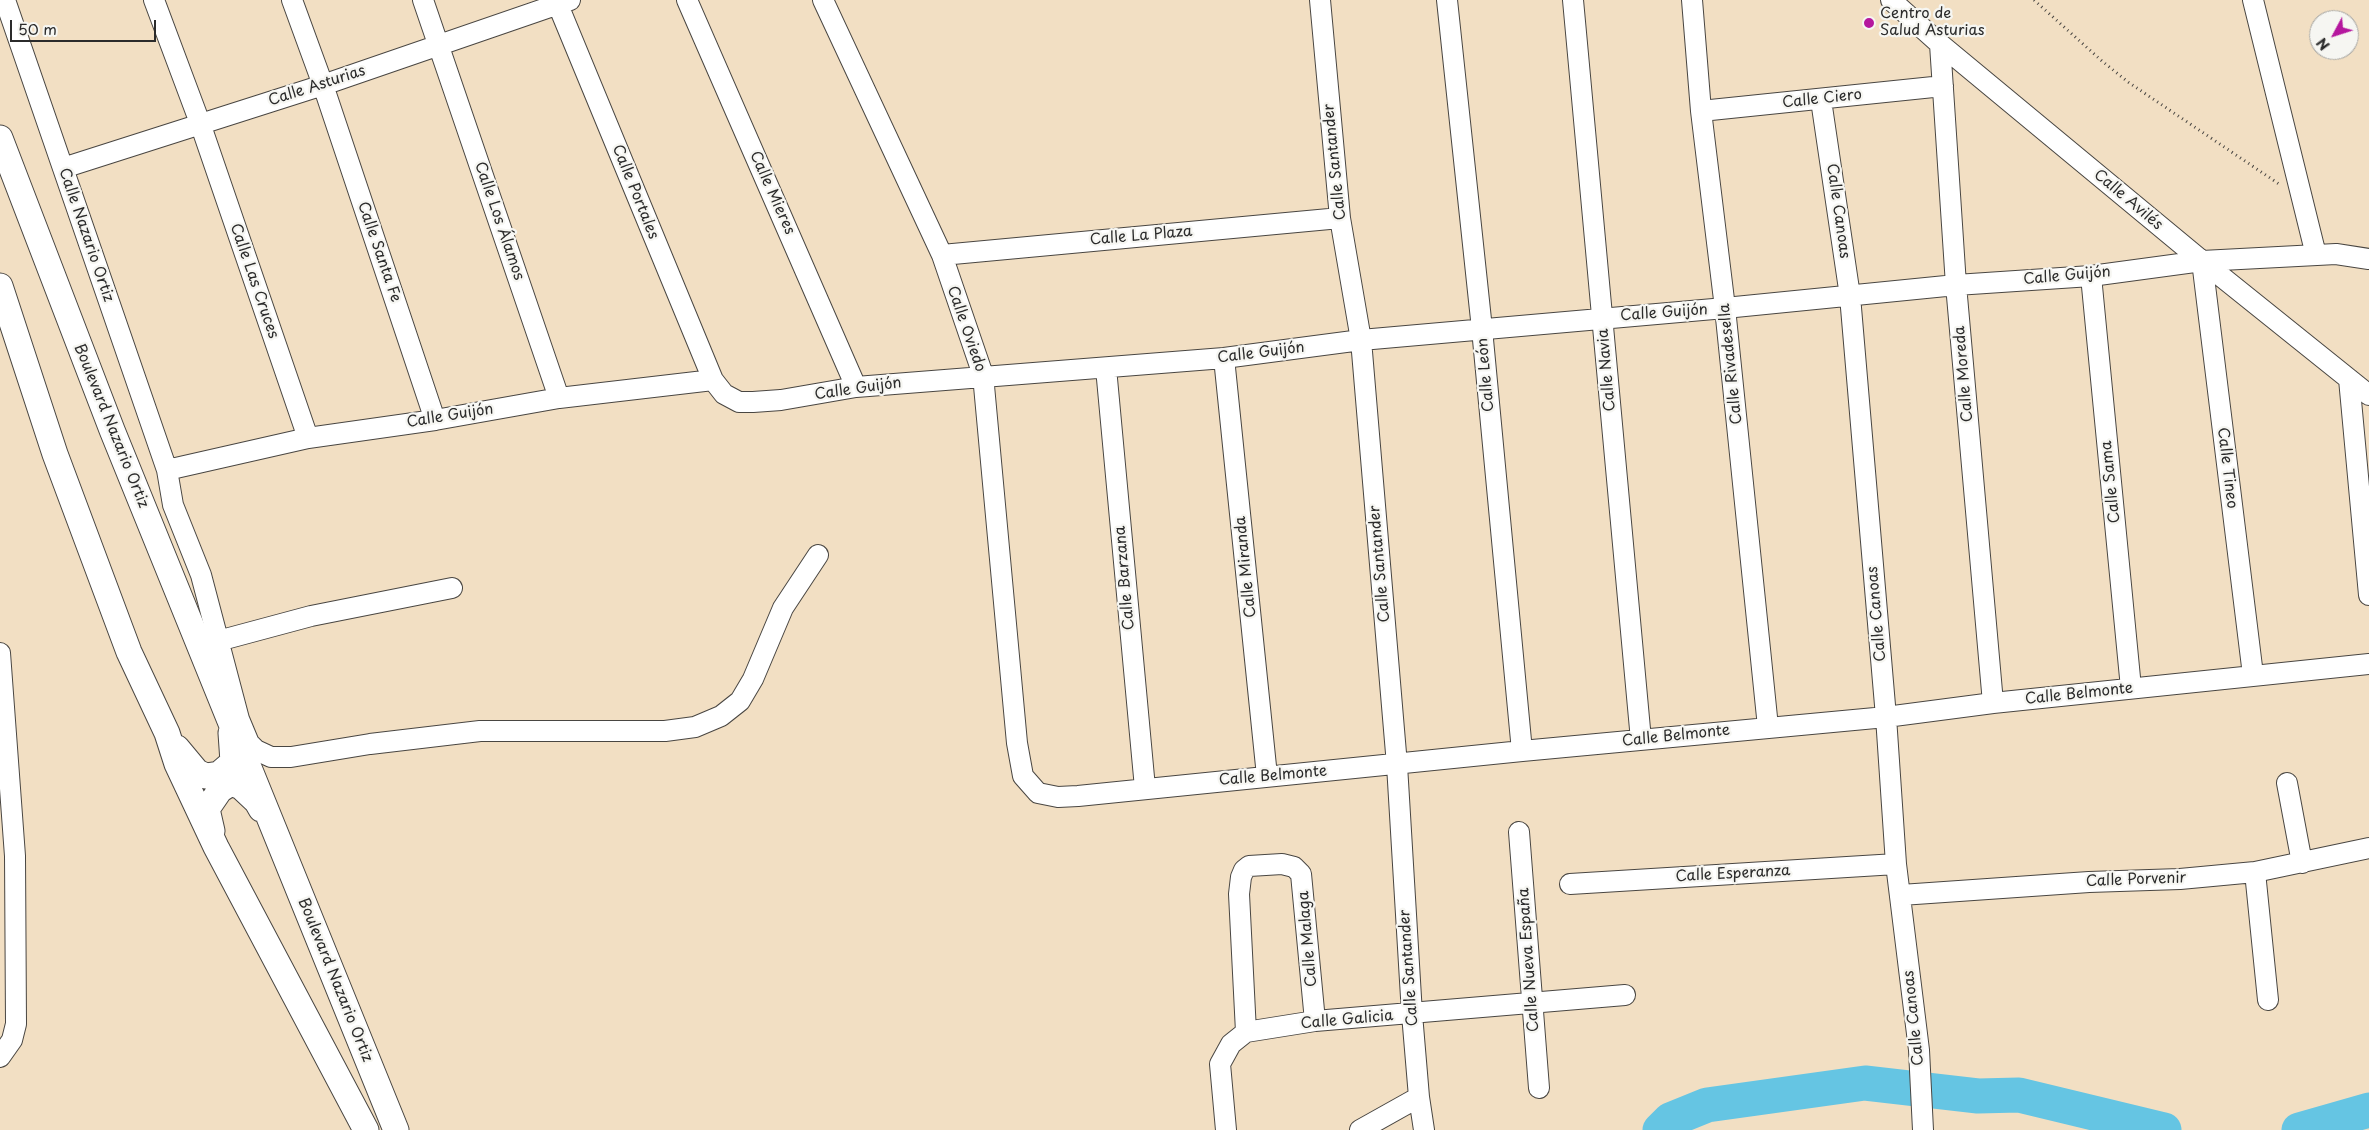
<!DOCTYPE html>
<meta charset="utf-8">
<style>
body{margin:0}
#map{position:relative;width:2369px;height:1130px;overflow:hidden;background:#f2dfc3;font-family:"Playpen Sans",sans-serif}
canvas{display:block}
.north{position:absolute;left:2309px;top:10px;width:50px;height:50px;box-sizing:border-box;background:#f6f6f2;border:1px solid #a5a5a2;border-radius:50%;rotate:230deg;font-size:14px;font-weight:700;line-height:20px;text-align:center;color:#2b2b2b}
.north::after{content:'';display:block;margin:auto;width:18px;height:22px;background:#b5179e;clip-path:polygon(50% 0,100% 100%,50% 72%,0 100%)}
.scale{position:absolute;left:10px;top:20px;width:146px;height:22px;box-sizing:border-box;border:2px solid #2b2b2b;border-top:0;padding-left:6px;font-size:15px;line-height:18px;white-space:nowrap;color:#2b2b2b;-webkit-text-stroke:4px #f6f6f2;paint-order:stroke}
</style>
<div id="map">
<canvas width="2369" height="1130"></canvas>
<div class="north">N</div>
<div class="scale">50 m</div>
</div>
<script>
const context = document.querySelector('canvas').getContext('2d');
context.lineJoin = 'round';
const toPath = rows => new Path2D(rows.map(r => 'M' + r).join(''));
function stroke(path, color, width, dash) { context.strokeStyle = color; context.lineWidth = width; context.lineCap = dash ? 'butt' : 'round'; context.setLineDash(dash || []); context.stroke(path); }
function label(font, color, halo, rows, align = 'center') {
  context.font = font + ' "Playpen Sans",sans-serif'; context.lineWidth = 4.5; context.setLineDash([]); context.textBaseline = 'middle'; context.strokeStyle = halo; context.fillStyle = color; for (const [text, x, y, turn = 0] of rows) {
    context.save(); context.translate(x, y); context.rotate((+turn || 0) * Math.PI / 180); context.textAlign = isNaN(turn) ? turn : align; if (halo) context.strokeText(text, 0, 0); context.fillText(text, 0, 0); context.restore();
  }
}
const river = toPath([
 [1660,1130,1670,1120,1707,1105,1865,1083,1978,1096,2019,1095,2164,1130],
 [2299,1130,2369,1110]
]);
const path = toPath([
 [2034,0,2102,61,2128,82,2279,184]
]);
const minor = toPath([
 [5,0,167,470,173,505,201,575,239,719,249,743,256,750,271,757,291,757,370,744,480,731,665,731,695,727,721,716,740,701,753,679,783,608,818,555],
 [154,0,200,123,308,438],
 [292,0,323,85,435,420],
 [423,0,559,398],
 [556,0,713,380],
 [687,0,856,387],
 [823,0,942,255,983,375,1017,743,1023,776,1038,793,1058,797,1078,796,1522,751,1886,717,1993,703,2369,664],
 [1320,0,1340,218,1361,340,1397,765,1412,1014,1419,1097,1424,1130],
 [1447,0,1482,329,1522,751],
 [1573,0,1641,740],
 [1692,0,1701,111,1725,308,1768,727],
 [1891,0,1940,44,2202,261,2369,395],
 [2253,0,2316,255],
 [1940,44,1956,285,1993,703],
 [1821,100,1850,296,1886,717,1896,864,1919,1050,1923,1130],
 [1701,111,1943,86],
 [63,168,323,85,570,0],
 [942,255,1340,218],
 [2202,261,2253,675],
 [2091,276,2131,688],
 [1224,358,1267,776],
 [1106,368,1145,788],
 [2349,379,2369,595],
 [167,470,308,438,435,420,559,398,713,380,724,394,739,402,753,402,781,400,856,387,1224,358,1361,340,1725,308,1956,285,2091,276,2202,261,2336,254,2369,259],
 [218,641,311,616,452,588],
 [0,653,15,856,16,1024,12,1040,0,1057],
 [2287,783,2302,863],
 [1519,832,1539,1088],
 [2255,872,2268,1000],
 [1570,884,1896,864],
 [1901,895,2089,882,2180,879,2255,872,2369,848],
 [1246,1032,1239,894,1241,877,1244,870,1249,866,1282,864,1294,867,1301,874,1315,1021],
 [1226,1130,1220,1064,1231,1044,1246,1032,1315,1021,1625,995],
 [1360,1130,1419,1097]
]);
const major = toPath([
 [0,138,112,430,396,1130],
 [0,286,55,454,129,652,167,733,177,764,216,847,366,1130],
 [177,748,197,772,206,776,219,774,233,762,231,733],
 [212,831,207,809,220,790,231,783,241,787,257,802,261,809]
]);
const markers = [
 [1869,23,6,"#b5179e"]
];
const poiNames = [
 ["Centro de",1880,14],
 ["Salud Asturias",1880,31]
];
const streetNames = [
 ["Calle Asturias",317,86,-18],
 ["Calle Ciero",1822,99,-6],
 ["Calle Santander",1335,162,-96],
 ["Calle Portales",635,192,68],
 ["Calle Mieres",772,193,66],
 ["Calle Avilés",2128,200,40],
 ["Calle Canoas",1838,211,82],
 ["Calle Los Álamos",499,221,71],
 ["Calle Nazario Ortiz",86,235,71],
 ["Calle La Plaza",1141,236,-5],
 ["Calle Santa Fe",379,252,71],
 ["Calle Guijón",2067,276,-5],
 ["Calle Las Cruces",254,281,71],
 ["Calle Guijón",1664,313,-4],
 ["Calle Oviedo",966,329,71],
 ["Calle Guijón",1261,353,-7],
 ["Calle Rivadesella",1731,364,-96],
 ["Calle Navia",1607,370,-95],
 ["Calle Moreda",1964,374,-95],
 ["Calle León",1486,375,-95],
 ["Calle Guijón",858,389,-8],
 ["Calle Guijón",450,416,-9],
 ["Boulevard Nazario Ortiz",111,426,68],
 ["Calle Tineo",2227,468,83],
 ["Calle Sama",2111,482,-96],
 ["Calle Santander",1380,564,-95],
 ["Calle Miranda",1246,567,-96],
 ["Calle Barzana",1125,578,-95],
 ["Calle Canoas",1877,614,-95],
 ["Calle Belmonte",2079,694,-6],
 ["Calle Belmonte",1676,736,-6],
 ["Calle Belmonte",1273,776,-5],
 ["Calle Esperanza",1733,874,-3],
 ["Calle Porvenir",2136,880,-2],
 ["Calle Malaga",1308,939,-95],
 ["Calle Nueva España",1529,960,-94],
 ["Calle Santander",1409,968,-94],
 ["Boulevard Nazario Ortiz",335,980,68],
 ["Calle Canoas",1914,1018,-96],
 ["Calle Galicia",1347,1020,-5]
];
stroke(river, '#65c5e3', 35);
stroke(minor, '#494642', 22);
stroke(major, '#494642', 27);
stroke(path, '#494642', 3, [1, 4]);
stroke(minor, '#fff', 20);
stroke(major, '#fff', 25);
for (const [x, y, r, color] of markers) { const dot = new Path2D(); dot.arc(x, y, r, 0, 2 * Math.PI); context.fillStyle = color; context.fill(dot); stroke(dot, '#f6f6f2', 2); }
label('15px', '#2b2b2b', '#f6f6f2', poiNames, 'left');
label('15px', '#2b2b2b', '#f6f6f2', streetNames);
</script>
